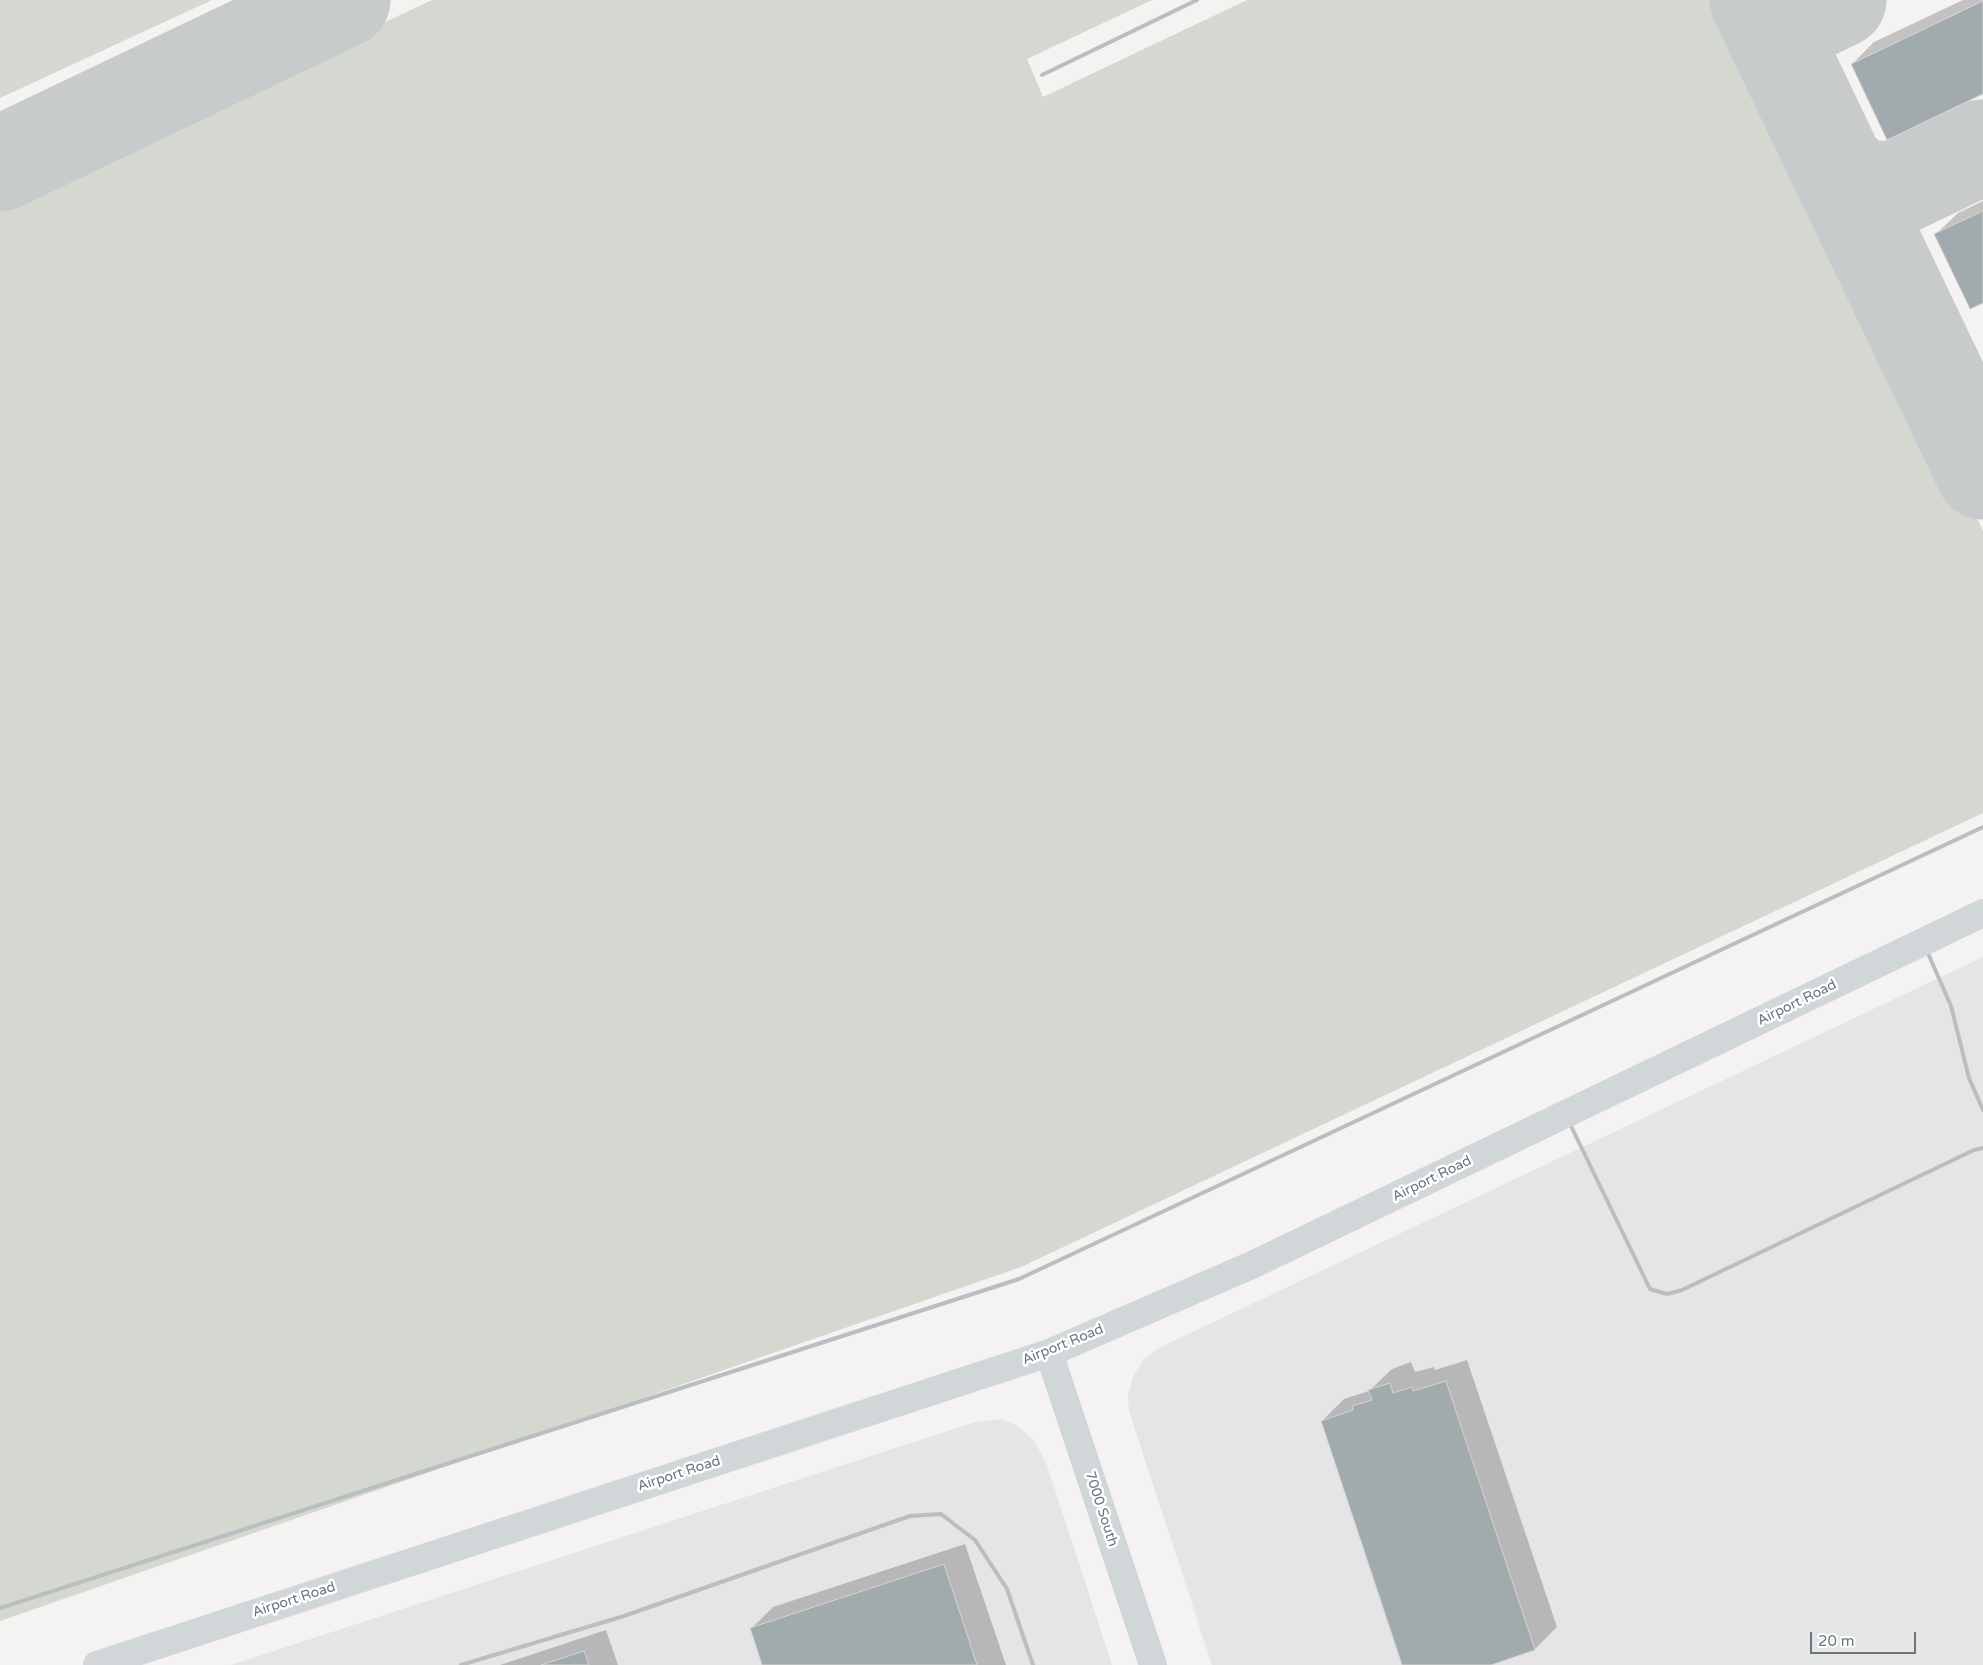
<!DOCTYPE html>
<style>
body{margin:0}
#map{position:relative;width:1983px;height:1665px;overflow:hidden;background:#f4f3f1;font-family:"Varela Round",sans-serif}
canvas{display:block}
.scale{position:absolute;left:1810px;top:1632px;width:106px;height:22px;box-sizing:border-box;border:2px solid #66777e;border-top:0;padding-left:6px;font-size:15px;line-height:18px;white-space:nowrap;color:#66777e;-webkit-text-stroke:4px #fff;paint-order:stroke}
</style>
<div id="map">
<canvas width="1983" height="1665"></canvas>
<div class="scale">20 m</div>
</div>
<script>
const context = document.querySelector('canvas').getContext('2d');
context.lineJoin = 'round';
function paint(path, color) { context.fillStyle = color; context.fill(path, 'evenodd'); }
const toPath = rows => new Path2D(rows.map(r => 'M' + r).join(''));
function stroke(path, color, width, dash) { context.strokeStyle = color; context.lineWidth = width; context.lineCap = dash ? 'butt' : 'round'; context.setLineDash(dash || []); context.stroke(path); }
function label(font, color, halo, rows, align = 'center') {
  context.font = font + ' "Varela Round",sans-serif'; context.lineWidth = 5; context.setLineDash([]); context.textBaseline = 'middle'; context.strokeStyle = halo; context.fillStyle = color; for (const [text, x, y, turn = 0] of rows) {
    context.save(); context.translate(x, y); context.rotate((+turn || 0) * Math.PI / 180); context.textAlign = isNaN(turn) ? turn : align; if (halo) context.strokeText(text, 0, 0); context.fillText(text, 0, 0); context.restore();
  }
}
const built = toPath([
 [1983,957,1983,1665,1212,1665,1129,1411,1128,1396,1133,1376,1144,1359,1161,1347],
 [1001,1419,1018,1426,1035,1442,1047,1465,1112,1665,231,1665,975,1422]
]);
const green = toPath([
 [0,0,212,0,0,98],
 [432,0,1152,0,1027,59,1043,97,1247,0,1730,0,1983,531,1983,813,1021,1267,0,1621,0,212,152,131]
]);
const shadow = toPath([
 [1963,0,1983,0,1983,93,1852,64,1874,42],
 [1983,201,1983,301,1936,234,1958,213],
 [1467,1360,1557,1627,1535,1649,1487,1665,1404,1665,1322,1421,1344,1399,1369,1391,1392,1369,1411,1362,1415,1372,1434,1367,1435,1370],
 [965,1544,1006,1665,763,1665,751,1629,773,1607],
 [606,1630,618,1665,500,1665]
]);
const taxiway = toPath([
 [1757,0,1983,472],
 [1758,2,1762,8,1775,16,1782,19,1792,19,1808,15,1839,0],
 [0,164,343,0],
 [1837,167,1853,181,1871,189,1892,188,1903,185,1983,147]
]);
const building = toPath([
 [1983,1,1983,94,1887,140,1851,64,1983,1],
 [1983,211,1983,303,1970,309,1934,234,1983,211],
 [1446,1381,1535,1650,1491,1665,1402,1665,1321,1421,1353,1410,1352,1406,1372,1400,1368,1390,1390,1383,1393,1393,1412,1387,1413,1391,1446,1381],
 [944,1564,977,1665,762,1665,750,1628,944,1564],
 [584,1651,589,1665,541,1665,584,1651]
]);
const lane = toPath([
 [1042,75,1197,0],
 [1927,951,1951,1006,1969,1078,1983,1110],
 [1570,1124,1650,1289,1667,1294,1682,1290,1974,1150,1983,1148],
 [0,1608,1019,1279,1983,827],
 [461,1665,624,1616,910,1516,941,1514,975,1540,1007,1589,1033,1665]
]);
const secondary = toPath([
 [1049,1353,1153,1665],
 [97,1665,1049,1353,1252,1265,1983,913]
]);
const streetNames = [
 ["Airport Road",1797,1003,-26],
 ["Airport Road",1432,1179,-26],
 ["Airport Road",1063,1345,-22],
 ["Airport Road",679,1474,-18],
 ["7000 South",1101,1509,72],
 ["Airport Road",294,1600,-18]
];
paint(built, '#e4e5e4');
paint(green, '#d4d8d0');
paint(shadow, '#0003');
stroke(taxiway, '#c8cbcc', 95);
paint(building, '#a1aaad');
stroke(building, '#d5d5d3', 1);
stroke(lane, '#b9bec0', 4);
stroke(secondary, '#d1d6d9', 28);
label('14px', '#66777e', '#fff', streetNames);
</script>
